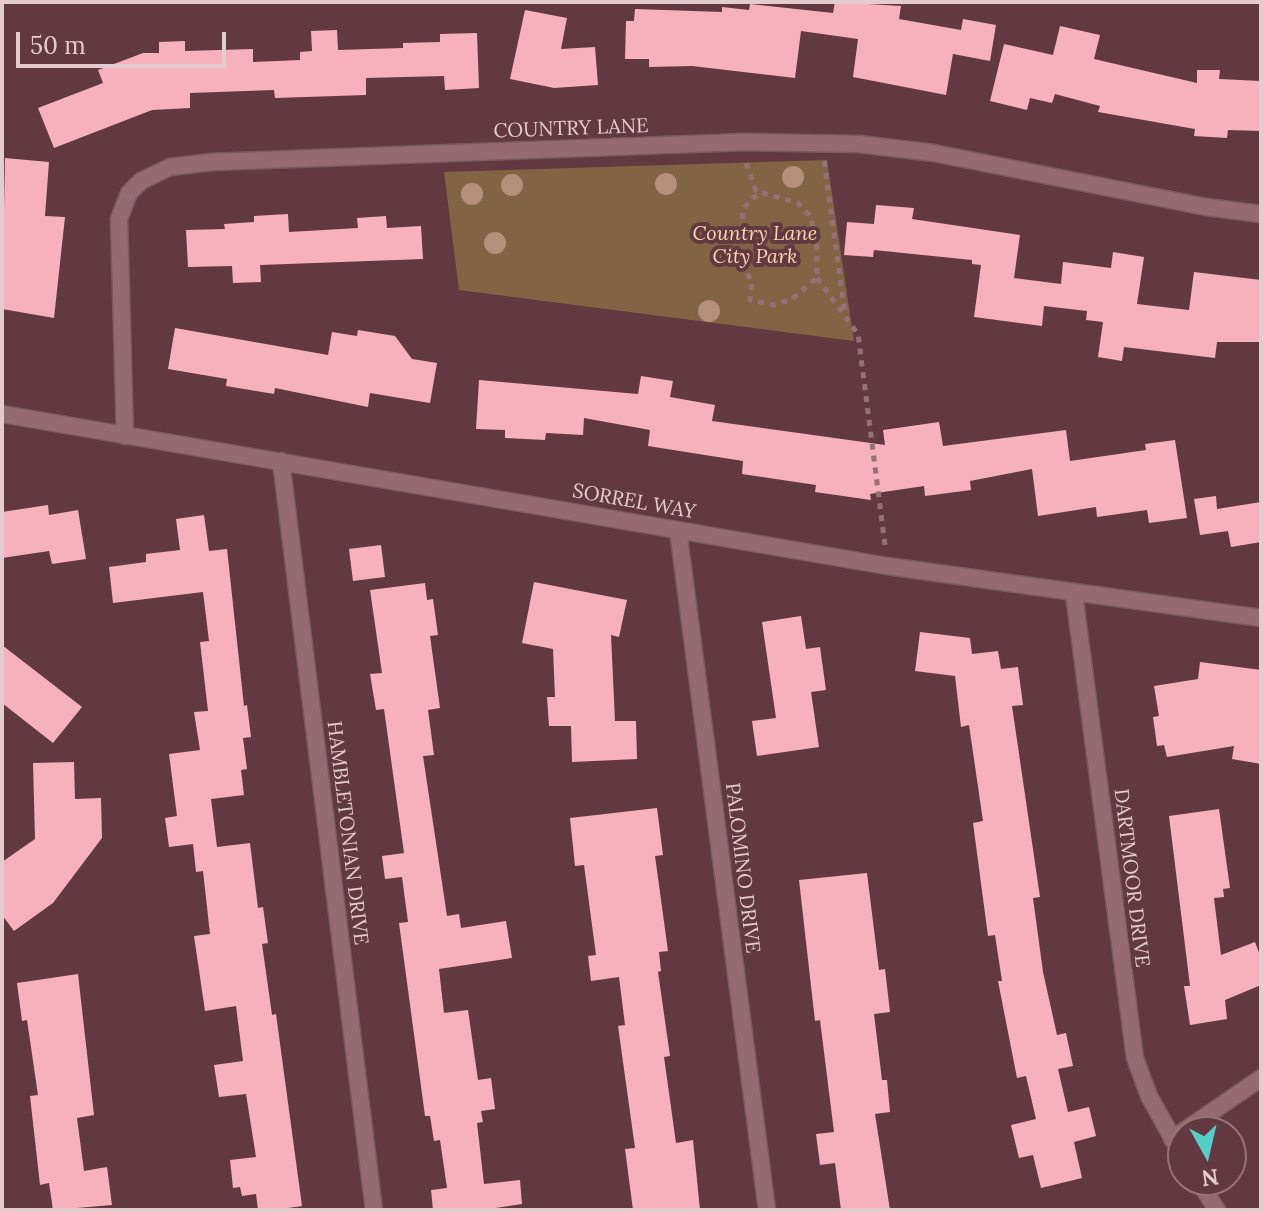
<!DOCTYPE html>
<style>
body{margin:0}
#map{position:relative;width:1263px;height:1212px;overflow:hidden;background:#623941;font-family:Lora,serif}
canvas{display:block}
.frame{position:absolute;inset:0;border:4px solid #e4cbce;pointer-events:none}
.north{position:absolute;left:1167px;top:1116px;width:80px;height:80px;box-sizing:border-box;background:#623941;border:2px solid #967379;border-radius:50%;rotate:172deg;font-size:22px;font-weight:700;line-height:32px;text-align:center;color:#e4cbce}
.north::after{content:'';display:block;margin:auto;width:28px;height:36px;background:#56cec4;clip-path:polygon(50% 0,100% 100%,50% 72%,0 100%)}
.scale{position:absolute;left:16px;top:32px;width:210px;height:36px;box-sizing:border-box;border:4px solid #e4cbce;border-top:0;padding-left:10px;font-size:24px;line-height:28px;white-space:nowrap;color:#e4cbce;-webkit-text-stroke:6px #623941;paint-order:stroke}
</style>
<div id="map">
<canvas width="1263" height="1212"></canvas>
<div class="frame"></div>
<div class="north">N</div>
<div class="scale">50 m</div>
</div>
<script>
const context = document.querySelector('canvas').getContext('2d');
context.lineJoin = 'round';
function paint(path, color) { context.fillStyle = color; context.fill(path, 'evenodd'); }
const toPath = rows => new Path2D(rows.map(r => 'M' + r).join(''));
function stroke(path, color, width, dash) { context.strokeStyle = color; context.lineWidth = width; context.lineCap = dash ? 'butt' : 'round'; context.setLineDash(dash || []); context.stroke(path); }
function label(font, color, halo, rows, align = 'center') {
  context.font = font + ' Lora,serif'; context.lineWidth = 8; context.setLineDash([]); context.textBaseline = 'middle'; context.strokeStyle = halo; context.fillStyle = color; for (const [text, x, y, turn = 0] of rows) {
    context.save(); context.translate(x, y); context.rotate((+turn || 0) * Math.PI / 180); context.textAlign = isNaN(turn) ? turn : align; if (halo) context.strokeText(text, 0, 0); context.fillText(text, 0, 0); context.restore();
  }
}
const green = toPath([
 [827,160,854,341,459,290,444,172]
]);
const building = toPath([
 [835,2,901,6,899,19,961,30,963,19,996,25,990,61,953,54,946,95,853,77,858,39,801,31,795,78,692,66,649,67,649,59,625,59,626,21,634,21,635,9,722,12,722,7,749,10,750,4,833,13],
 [525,10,567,18,561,49,595,47,598,85,554,88,510,79],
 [1060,26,1100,35,1094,59,1197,83,1197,70,1220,70,1219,79,1261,81,1261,131,1228,130,1227,138,1194,136,1195,129,1098,112,1100,106,1055,94,1052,103,1030,98,1027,110,990,101,1004,44,1053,55],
 [337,30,338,50,403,48,403,43,440,42,440,34,477,33,479,88,445,90,444,76,366,78,366,95,275,98,274,90,190,93,190,108,152,110,54,148,38,108,103,83,98,70,143,53,159,53,159,42,185,41,185,51,253,49,253,62,300,60,300,52,312,51,311,31],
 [5,158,49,162,45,216,65,217,54,318,2,309],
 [876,205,914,208,912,219,1020,235,1014,278,1061,284,1063,262,1111,268,1113,252,1144,257,1137,304,1189,310,1194,272,1261,280,1261,342,1217,342,1215,358,1124,347,1122,361,1098,357,1103,322,1086,320,1087,311,1044,306,1042,326,974,317,981,265,972,264,972,260,874,250,873,257,844,255,847,222,874,224],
 [288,214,289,232,358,228,357,218,386,216,387,228,421,226,423,259,260,265,261,282,233,283,232,266,188,267,186,230,225,229,224,224,254,222,254,216],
 [175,328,328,355,332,332,357,336,358,330,395,336,412,359,437,363,430,403,370,393,368,407,275,388,274,394,226,386,227,379,168,369],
 [641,376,673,381,670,397,715,405,712,421,885,445,883,430,939,422,943,446,1066,430,1070,461,1146,450,1145,444,1175,440,1187,518,1149,523,1147,510,1097,517,1096,507,1038,516,1032,469,970,481,971,490,925,496,924,486,870,494,871,500,815,492,816,485,742,474,743,461,648,446,650,430,584,418,583,435,546,433,545,440,505,438,505,430,476,429,479,380,638,394],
 [1216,496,1217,509,1261,502,1261,542,1231,547,1228,531,1200,535,1194,499],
 [48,505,49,515,78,510,86,559,52,564,49,551,2,558,2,512],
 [204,515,209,551,227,549,244,706,247,705,251,737,243,738,247,769,241,770,244,795,211,799,217,847,250,843,258,908,263,907,268,943,262,944,272,1015,276,1014,302,1206,274,1210,258,1210,256,1194,242,1196,240,1187,233,1188,230,1160,256,1157,246,1094,219,1097,214,1065,243,1061,236,1006,205,1011,194,936,210,934,203,871,196,872,193,844,169,847,165,818,177,816,169,754,200,750,194,712,208,711,200,642,209,641,203,592,113,603,109,567,146,562,146,554,180,550,176,519],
 [381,545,385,577,353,581,349,549],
 [534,582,627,600,619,637,611,635,615,721,636,721,637,759,572,762,571,726,549,726,547,697,555,697,553,649,522,643],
 [425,583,427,600,433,599,438,635,430,636,440,708,428,710,434,755,423,756,447,916,459,914,461,928,506,921,512,958,439,969,444,1013,468,1010,478,1080,491,1078,495,1109,481,1111,483,1122,477,1123,484,1184,520,1180,522,1204,482,1210,433,1210,431,1190,447,1188,440,1140,434,1141,430,1116,425,1116,399,923,408,922,402,877,385,879,382,856,404,853,384,709,376,710,370,674,382,673,370,590],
 [801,616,806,649,820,647,826,690,811,692,819,747,757,756,752,721,776,718,762,622],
 [920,632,970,638,972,654,998,651,1001,669,1018,667,1023,705,1012,706,1040,897,1033,898,1043,972,1057,1035,1066,1033,1073,1066,1058,1069,1068,1112,1089,1107,1096,1136,1074,1142,1082,1178,1041,1188,1033,1155,1019,1158,1011,1125,1036,1119,1026,1076,1017,1078,998,981,1002,981,995,935,988,936,973,823,983,821,969,725,961,727,955,676,915,671],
 [2,645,82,707,53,743,2,703],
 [1200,662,1261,670,1261,764,1232,759,1234,746,1167,757,1164,745,1157,746,1153,717,1159,716,1154,686,1198,679],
 [74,762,75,799,101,798,102,838,53,903,14,931,2,915,2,862,35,839,33,763],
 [657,808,663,855,655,856,668,951,659,952,661,971,658,972,670,1056,664,1057,676,1143,693,1140,700,1210,633,1210,625,1149,635,1148,618,1026,625,1025,619,977,591,981,588,956,596,955,584,865,575,866,570,818],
 [1219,809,1230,888,1223,889,1224,897,1214,898,1221,955,1255,942,1261,958,1261,985,1225,1000,1227,1019,1190,1025,1184,986,1190,986,1169,816],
 [867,873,879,970,885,969,890,1012,874,1014,882,1080,887,1080,890,1112,875,1114,890,1210,841,1210,835,1163,820,1165,816,1134,834,1132,820,1020,815,1021,799,880],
 [78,974,94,1115,77,1118,84,1171,107,1167,112,1205,53,1210,49,1183,40,1185,30,1096,38,1095,27,1020,22,1021,17,983]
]);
const path = toPath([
 [824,161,845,314],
 [746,163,756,191,798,203,808,214,817,235,817,278,792,299,774,305,750,300,752,281,745,270,732,265,741,242,743,209,754,197,764,194],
 [817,278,858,334,885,545]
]);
const street = toPath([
 [2,414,887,566,1261,618],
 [125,436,119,219,129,193,141,181,170,167,212,162,744,142,859,144,934,153,1206,207,1261,214],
 [281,461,374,1210],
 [678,530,767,1210],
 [1074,594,1135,1058,1149,1096,1183,1157],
 [1172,1139,1261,1078],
 [1198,1180,1217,1210]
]);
const trees = [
 [793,177],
 [666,184],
 [512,185],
 [472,194],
 [495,243],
 [709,311]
];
const streetNames = [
 ["COUNTRY LANE",571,129,-2],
 ["SORREL WAY",634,502,10],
 ["HAMBLETONIAN DRIVE",347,833,83],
 ["PALOMINO DRIVE",742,868,83],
 ["DARTMOOR DRIVE",1131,878,83]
];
const parkNames = [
 ["Country Lane",755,234],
 ["City Park",755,257]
];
paint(green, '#826444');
paint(building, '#f7b1bd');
stroke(street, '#7b5960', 19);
stroke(path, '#947177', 5, [6, 6]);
stroke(street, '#966a71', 16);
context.fillStyle = '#b68e7c';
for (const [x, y] of trees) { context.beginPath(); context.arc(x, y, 11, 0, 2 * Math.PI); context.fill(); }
label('20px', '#e4cbce', '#623941', streetNames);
label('italic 20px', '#fbd4ac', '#623941', parkNames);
</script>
